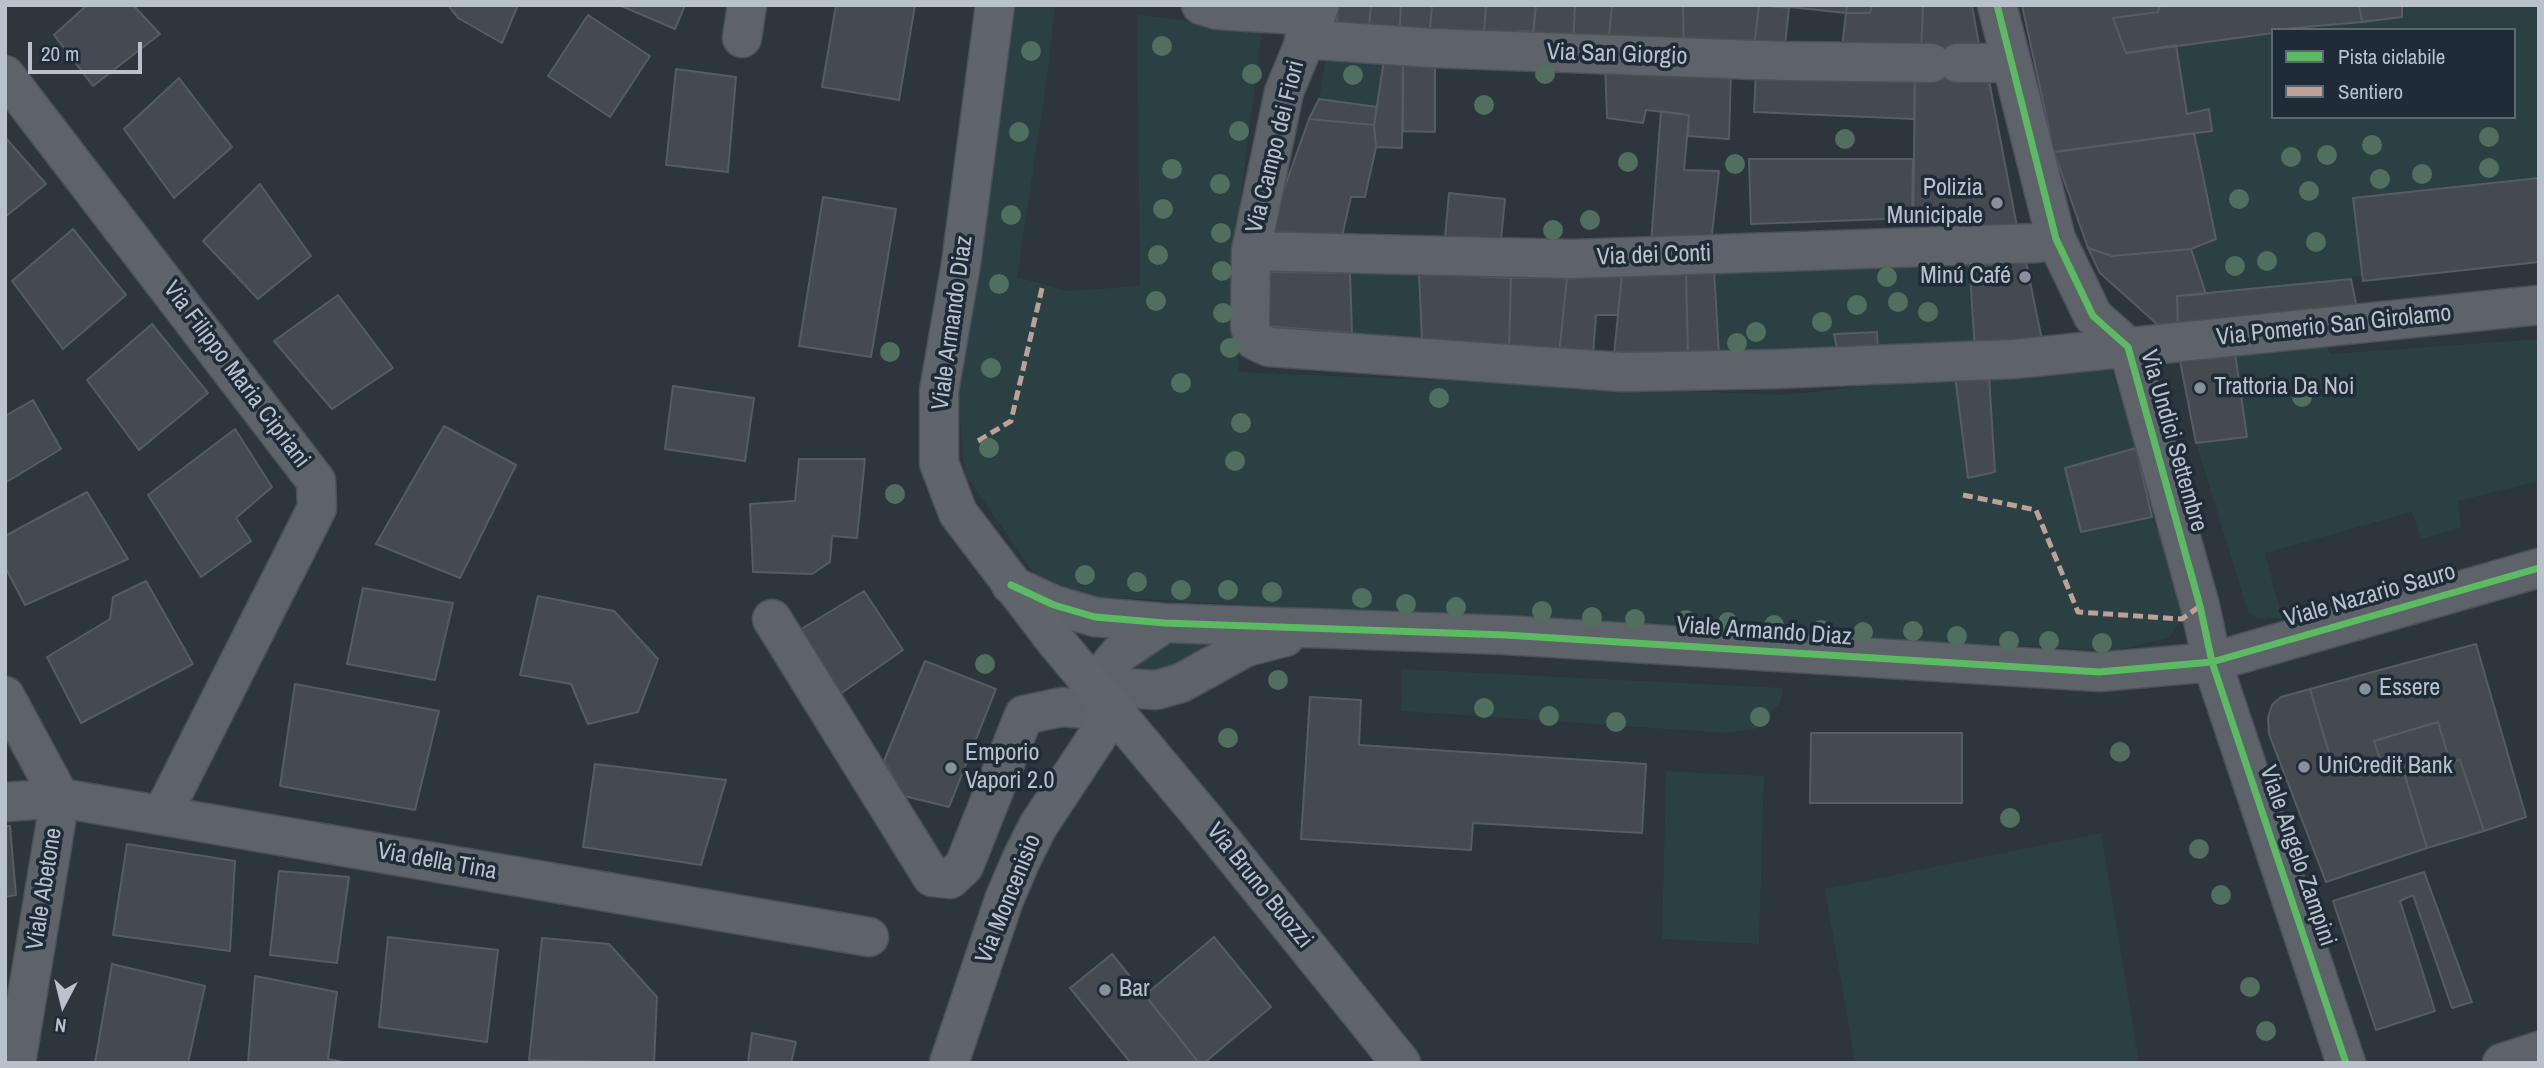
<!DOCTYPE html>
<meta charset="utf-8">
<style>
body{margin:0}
#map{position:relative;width:2544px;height:1068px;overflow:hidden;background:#2d353d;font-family:"Archivo Narrow",sans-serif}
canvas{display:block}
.frame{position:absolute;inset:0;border:7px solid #b9c1cd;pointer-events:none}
.legend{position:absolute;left:2271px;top:28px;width:245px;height:91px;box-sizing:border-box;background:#202b38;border:2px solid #5d6774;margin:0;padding:9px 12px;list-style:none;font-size:21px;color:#b9c1cd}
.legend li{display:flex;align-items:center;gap:14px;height:35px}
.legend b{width:35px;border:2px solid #5d6774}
.north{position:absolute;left:28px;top:970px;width:70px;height:70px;-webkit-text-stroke:5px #202b38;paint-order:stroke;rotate:187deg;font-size:19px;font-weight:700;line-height:28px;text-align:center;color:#b9c1cd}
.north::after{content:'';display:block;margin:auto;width:24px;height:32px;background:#b9c1cd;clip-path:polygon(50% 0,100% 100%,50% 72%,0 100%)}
.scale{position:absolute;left:28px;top:42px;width:114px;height:32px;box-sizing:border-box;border:4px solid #b9c1cd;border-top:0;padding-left:9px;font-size:21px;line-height:24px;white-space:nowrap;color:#b9c1cd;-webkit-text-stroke:5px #202b38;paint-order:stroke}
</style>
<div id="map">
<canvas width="2544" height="1068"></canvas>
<div class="frame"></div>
<ul class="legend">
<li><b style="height:9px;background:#5cba63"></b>Pista ciclabile</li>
<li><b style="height:9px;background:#bda197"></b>Sentiero</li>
</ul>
<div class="north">N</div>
<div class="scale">20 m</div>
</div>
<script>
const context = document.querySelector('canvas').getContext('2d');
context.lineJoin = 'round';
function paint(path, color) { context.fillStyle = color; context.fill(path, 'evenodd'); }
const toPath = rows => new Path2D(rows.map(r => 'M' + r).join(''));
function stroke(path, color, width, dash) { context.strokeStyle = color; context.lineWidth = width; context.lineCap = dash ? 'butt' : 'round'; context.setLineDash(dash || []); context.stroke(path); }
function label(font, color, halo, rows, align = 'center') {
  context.font = font + ' "Archivo Narrow",sans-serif'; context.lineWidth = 7; context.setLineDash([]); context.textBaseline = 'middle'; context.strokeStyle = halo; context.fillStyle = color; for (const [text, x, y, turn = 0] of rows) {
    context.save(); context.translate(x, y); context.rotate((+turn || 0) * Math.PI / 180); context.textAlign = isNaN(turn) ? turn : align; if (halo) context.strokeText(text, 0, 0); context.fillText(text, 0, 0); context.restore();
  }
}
const green = toPath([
 [1011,5,1055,5,1047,77,1017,277,1067,291,1140,286,1137,14,1262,32,1233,255,1239,372,1783,395,1955,376,1969,477,1995,472,1989,376,2111,368,2136,448,2065,468,2081,532,2152,517,2175,574,2182,619,2170,637,2116,651,1082,596,1042,585,965,474,957,388],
 [2402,5,2539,5,2539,178,2353,198,2362,276,2206,294,2191,249,2216,239,2194,133,2212,130,2208,110,2187,114,2176,45,2273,33,2273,117,2514,117,2514,30,2299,30,2402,17],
 [1327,51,1384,60,1377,107,1319,99],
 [1969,260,1975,350,1878,352,1877,332,1835,334,1838,353,1719,355,1714,270],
 [1419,273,1422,341,1352,333,1350,274],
 [2539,339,2539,481,2458,501,2461,528,2421,539,2412,512,2265,553,2282,618,2259,619,2248,612,2196,443,2247,437,2235,353,2324,344,2331,354],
 [1228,636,1181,664,1132,677,1131,667,1167,642],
 [1401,669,1783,688,1780,703,1755,729,1726,733,1402,711],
 [1666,771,1764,776,1759,944,1662,939],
 [2101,833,2139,1063,1855,1063,1825,889]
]);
const building = toPath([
 [87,5,133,5,160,34,93,86,54,35,87,5],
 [448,5,518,5,502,43,458,18,448,5],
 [619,5,685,5,675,29,619,5],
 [836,5,915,5,899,100,822,87,836,5],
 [1339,5,1371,5,1368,38,1335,33,1339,5],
 [1371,5,1401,5,1399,41,1368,38,1371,5],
 [1401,5,1432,5,1429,43,1399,41,1401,5],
 [1432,5,1486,5,1483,45,1429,43,1432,5],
 [1486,5,1536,5,1533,32,1517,31,1516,46,1483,45,1486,5],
 [1536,5,1575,5,1573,46,1532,46,1536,5],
 [1575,5,1612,5,1608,47,1573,46,1575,5],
 [1612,5,1683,5,1684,50,1608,47,1612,5],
 [1683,5,1759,5,1753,55,1684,50,1683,5],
 [1759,5,1789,8,1784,55,1753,55,1759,5],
 [1771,5,1847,5,1846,13,1771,5],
 [1847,5,1872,5,1870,13,1846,13,1847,5],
 [1872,5,1923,5,1921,56,1841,56,1846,13,1870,13,1872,5],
 [1923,5,1972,5,1981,56,1921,56,1923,5],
 [2022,5,2160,5,2158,12,2113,18,2126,53,2176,45,2187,114,2209,109,2212,131,2054,152,2022,5],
 [2160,5,2359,5,2362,22,2273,30,2273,33,2126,53,2113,18,2158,12,2160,5],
 [2359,5,2402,5,2402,17,2362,22,2359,5],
 [588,15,650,56,610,117,548,76,588,15],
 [1384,60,1403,61,1402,148,1376,147,1374,125,1384,60],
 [1403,61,1435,64,1435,132,1403,131,1403,61],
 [1605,64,1731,71,1729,139,1688,136,1689,115,1646,110,1643,123,1607,118,1605,64],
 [676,69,736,77,728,172,666,165,676,69],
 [1987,70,2019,237,1913,238,1915,71,1987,70],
 [1915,71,1914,119,1754,112,1756,72,1915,71],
 [179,78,232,147,174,198,124,129,179,78],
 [1319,99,1377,107,1374,125,1309,119,1319,99],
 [1661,111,1689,115,1684,170,1719,171,1711,243,1651,244,1661,111],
 [1309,119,1374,125,1376,147,1365,197,1351,197,1340,245,1264,245,1309,119],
 [2194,133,2216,239,2191,249,2112,256,2088,248,2054,152,2194,133],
 [5,137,46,184,5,217,5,137],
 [1749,159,1913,159,1912,218,1751,224,1749,159],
 [2539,178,2539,262,2363,281,2353,198,2539,178],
 [260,184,311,256,258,299,203,241,260,184],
 [1449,193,1505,199,1500,250,1444,248,1449,193],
 [823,197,896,209,871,357,799,346,823,197],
 [73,229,126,295,63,349,12,281,73,229],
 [2088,248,2112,256,2191,249,2206,294,2177,296,2178,331,2158,325,2100,273,2088,248],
 [2025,257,2043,345,1975,350,1969,260,2025,257],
 [1686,270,1688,357,1614,355,1622,274,1686,270],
 [1686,270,1714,270,1719,355,1688,357,1686,270],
 [1269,272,1350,273,1352,333,1264,326,1269,272],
 [1419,273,1511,278,1509,350,1422,341,1419,273],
 [1622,274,1618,315,1596,315,1593,355,1559,354,1567,277,1622,274],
 [1567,277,1559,354,1509,350,1511,278,1567,277],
 [2351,279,2358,313,2178,331,2177,296,2351,279],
 [338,295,393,368,332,409,274,341,338,295],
 [152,324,208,393,139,450,87,380,152,324],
 [1877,332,1878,352,1838,353,1834,334,1877,332],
 [2235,353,2247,437,2196,443,2180,361,2235,353],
 [1955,376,1989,376,1995,472,1968,478,1955,376],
 [673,386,754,398,745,461,665,449,673,386],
 [33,400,61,449,5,483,5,416,33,400],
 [444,426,516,465,460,578,376,544,444,426],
 [235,429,272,487,236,518,251,541,201,577,148,495,235,429],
 [2136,448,2152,517,2081,532,2065,468,2136,448],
 [799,459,865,459,857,538,832,536,830,562,812,574,753,572,750,504,795,501,799,459],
 [87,492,128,559,25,605,5,567,5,536,87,492],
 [146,581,193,664,81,723,47,657,110,619,113,597,146,581],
 [363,588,453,603,435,680,347,664,363,588],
 [864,591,903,650,840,694,798,631,864,591],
 [538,596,614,611,658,659,638,712,588,724,571,684,520,675,538,596],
 [2476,644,2526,817,2484,831,2460,760,2450,762,2438,722,2374,741,2380,759,2335,773,2310,689,2476,644],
 [925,661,996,689,949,807,904,796,884,761,925,661],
 [295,684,439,711,415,810,280,786,295,684],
 [2310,689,2335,773,2398,753,2427,848,2326,882,2269,734,2268,718,2272,705,2281,697,2310,689],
 [1310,697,1361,700,1359,745,1646,764,1642,833,1473,823,1471,850,1301,839,1310,697],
 [2438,722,2450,762,2460,760,2484,831,2427,848,2398,753,2380,759,2374,741,2438,722],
 [1811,733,1962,733,1962,803,1810,803,1811,733],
 [595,764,726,780,701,865,583,847,595,764],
 [5,826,10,826,16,895,5,897,5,826],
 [127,844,235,861,230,951,113,935,127,844],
 [279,871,349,877,337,963,270,955,279,871],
 [2424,872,2472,1002,2452,1008,2413,895,2400,901,2435,1011,2376,1030,2333,901,2424,872],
 [388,937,498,950,487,1042,379,1027,388,937],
 [1214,937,1271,1007,1204,1063,1199,1063,1145,995,1214,937],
 [542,938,609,944,657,997,654,1063,529,1060,542,938],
 [1112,954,1145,995,1199,1063,1131,1063,1070,988,1112,954],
 [112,964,205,986,188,1063,95,1063,112,964],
 [255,976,337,992,328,1059,348,1063,248,1063,255,976],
 [752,1033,796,1042,791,1063,748,1063,752,1033]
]);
const minor = toPath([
 [1201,5,1217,10,1315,16],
 [1320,5,1284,92,1251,251,1250,327,1254,340,1269,347,1622,372,1776,369,2015,359,2539,305],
 [1997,5,2056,239,2093,316,2128,347,2200,606,2212,662,2346,1063],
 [742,38,747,5],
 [1304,39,1431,48,1784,61,1931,63],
 [1958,63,2011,63],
 [5,75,316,481,317,508,162,815],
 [1251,251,1572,259,2038,243,2056,239],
 [1011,585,1054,605,1095,617,1165,623,1506,635,2099,672,2212,662,2539,568],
 [772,619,932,877,950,879,964,866,1024,715,1062,707,1114,711],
 [1093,686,1156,690,1181,683,1246,647,1285,637],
 [1093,686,1120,653,1165,623],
 [5,696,60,798],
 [5,802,60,798,869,937],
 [16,1063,60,798],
 [2502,1063,2539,1051]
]);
const major = toPath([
 [995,5,961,264,939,391,939,463,958,513,1054,639,1206,821,1401,1063],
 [949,1063,1004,900,1021,860,1038,826,1114,711]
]);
const quiet = toPath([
 [978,441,1011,421,1043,284],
 [1963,495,2036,510,2078,612,2182,619,2200,606]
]);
const cycleway = toPath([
 [1997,5,2056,239,2093,316,2128,347,2200,606,2212,662,2346,1063],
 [1011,585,1054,605,1095,617,1165,623,1506,635,2099,672,2212,662,2539,568]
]);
const trees = [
 [1162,46],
 [1031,51],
 [1252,74],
 [1545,74],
 [1353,75],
 [1484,105],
 [1239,131],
 [1019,132],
 [2489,137],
 [1845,139],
 [2372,145],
 [2327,155],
 [2291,157],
 [1628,162],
 [1735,164],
 [2489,168],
 [1172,169],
 [2422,174],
 [2380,179],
 [1220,184],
 [2309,191],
 [2239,199],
 [1163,209],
 [1011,215],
 [1590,220],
 [1553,230],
 [1221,233],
 [2316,242],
 [1158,255],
 [2267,261],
 [2235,266],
 [1222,271],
 [1887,277],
 [999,284],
 [1156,301],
 [1898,302],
 [1857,305],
 [1928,312],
 [1223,313],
 [1822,322],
 [1756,332],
 [1737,343],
 [1230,348],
 [890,352],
 [991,368],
 [1181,383],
 [2302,397],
 [1439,398],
 [1241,423],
 [989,448],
 [1235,461],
 [895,494],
 [1085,575],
 [1137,582],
 [1181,590],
 [1228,590],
 [1272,592],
 [1362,598],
 [1406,604],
 [1456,607],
 [1542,611],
 [1592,617],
 [1635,619],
 [1686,620],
 [1728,622],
 [1774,625],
 [1821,630],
 [1913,631],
 [1863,632],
 [1957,636],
 [2009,641],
 [2049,641],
 [2102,643],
 [985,664],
 [1278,680],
 [1484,708],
 [1549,716],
 [1760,717],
 [1616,722],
 [1228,738],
 [2120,752],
 [2010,818],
 [2199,849],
 [2221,895],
 [2250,987],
 [2266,1031]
];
const markers = [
 [1997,203,7,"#88909b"],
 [2025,277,7,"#88909b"],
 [2200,388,7,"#88909b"],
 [2365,689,7,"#88909b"],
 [2304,767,7,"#88909b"],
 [951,768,7,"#88909b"],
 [1105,990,7,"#88909b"]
];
const streetNames = [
 ["Via San Giorgio",1617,55,2],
 ["Via Campo dei Fiori",1276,147,-76],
 ["Via dei Conti",1654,256,-2],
 ["Viale Armando Diaz",953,323,-82],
 ["Via Pomerio San Girolamo",2334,326,-6],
 ["Via Filippo Maria Cipriani",236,375,53],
 ["Via Undici Settembre",2173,441,74],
 ["Viale Nazario Sauro",2370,596,-16],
 ["Viale Armando Diaz",1764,632,4],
 ["Viale Angelo Zampini",2297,856,71],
 ["Via della Tina",437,862,10],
 ["Via Bruno Buozzi",1259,886,51],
 ["Viale Abetone",45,889,-81],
 ["Via Moncenisio",1009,899,-68]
];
const poiNames = [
 ["Polizia",1983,189,"right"],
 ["Municipale",1983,217,"right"],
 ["Minú Café",2011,277,"right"],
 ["Trattoria Da Noi",2214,388],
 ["Essere",2379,689],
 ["Emporio",965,754],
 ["Vapori 2.0",965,782],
 ["UniCredit Bank",2318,767],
 ["Bar",1119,990]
];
paint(green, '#2a4043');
paint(building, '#454a51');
stroke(building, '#565c64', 2);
stroke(minor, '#4c5157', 41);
stroke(major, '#4b5159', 41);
stroke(minor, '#5e636a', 38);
stroke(major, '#60656c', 38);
stroke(quiet, '#bda197', 5, [10, 5]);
stroke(cycleway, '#5cba63', 7);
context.fillStyle = '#516f5e';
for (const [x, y] of trees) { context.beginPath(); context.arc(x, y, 10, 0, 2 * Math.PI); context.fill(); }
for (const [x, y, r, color] of markers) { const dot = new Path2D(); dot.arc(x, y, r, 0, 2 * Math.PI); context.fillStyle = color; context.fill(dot); stroke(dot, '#202b38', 2.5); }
label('24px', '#b9c1cd', '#202b38', streetNames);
label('24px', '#b9c1cd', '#202b38', poiNames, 'left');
</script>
